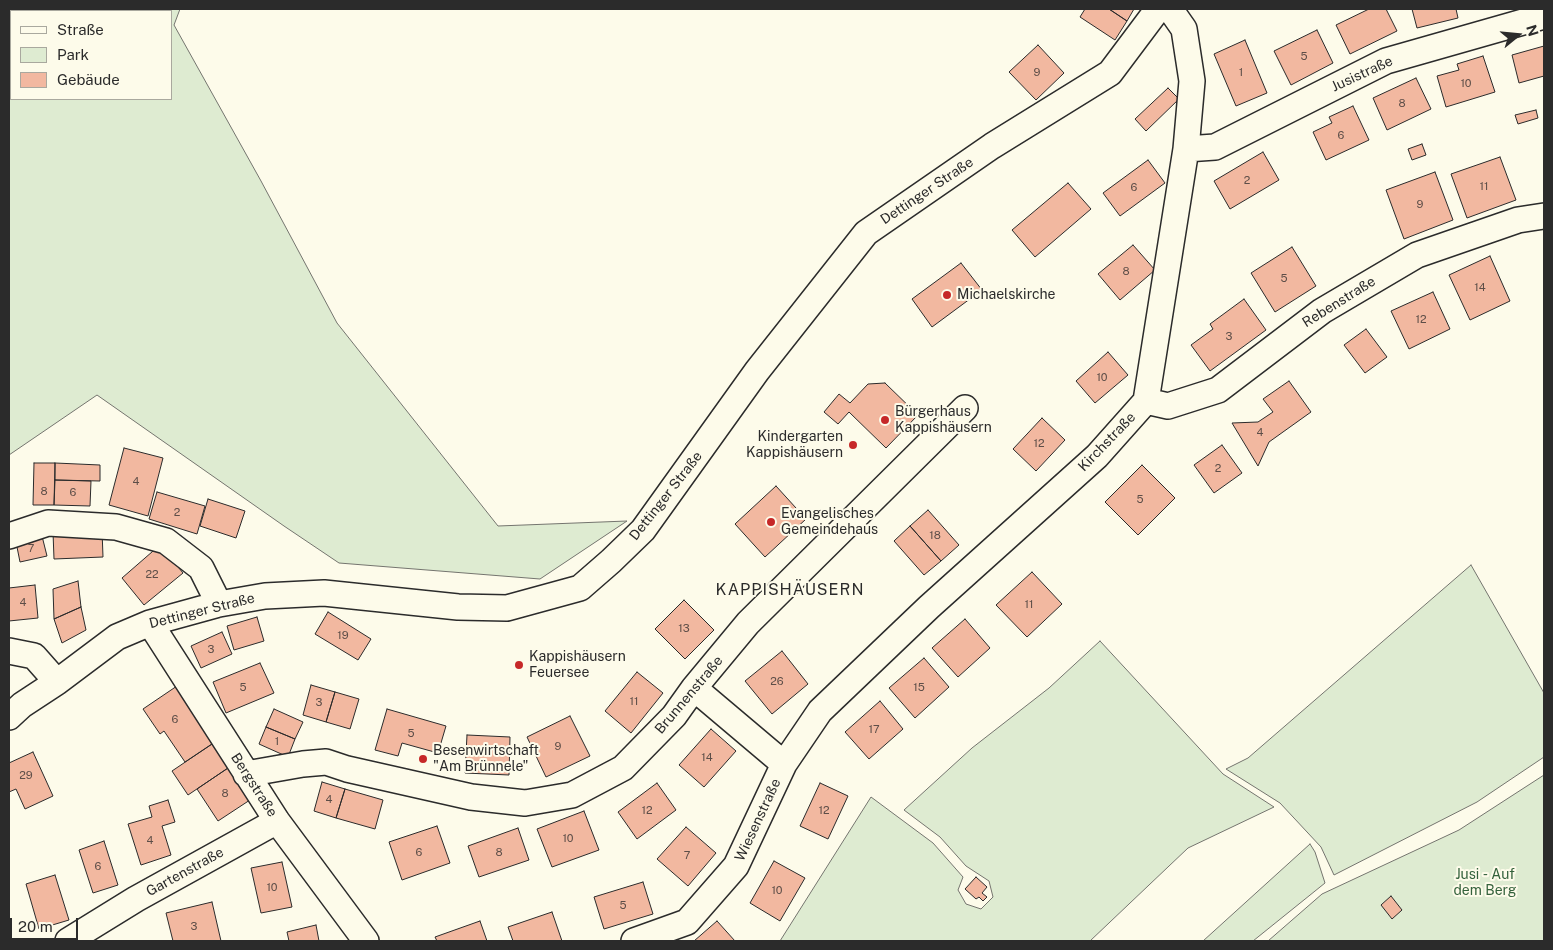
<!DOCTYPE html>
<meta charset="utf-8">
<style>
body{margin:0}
#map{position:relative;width:1553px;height:950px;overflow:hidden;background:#fdfbea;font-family:"Public Sans",sans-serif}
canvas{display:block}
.frame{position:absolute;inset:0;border:10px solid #2b2b2b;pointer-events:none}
.legend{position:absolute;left:10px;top:10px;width:162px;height:90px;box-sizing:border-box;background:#fdfbea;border:1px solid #a9a89e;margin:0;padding:6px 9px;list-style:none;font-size:15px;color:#2b2b2b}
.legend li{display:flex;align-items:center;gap:10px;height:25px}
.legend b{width:25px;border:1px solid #a9a89e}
.north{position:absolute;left:1493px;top:10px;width:50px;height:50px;-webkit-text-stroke:4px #fdfbea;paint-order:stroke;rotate:73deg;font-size:14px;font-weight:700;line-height:20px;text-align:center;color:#2b2b2b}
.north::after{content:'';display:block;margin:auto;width:18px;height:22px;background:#2b2b2b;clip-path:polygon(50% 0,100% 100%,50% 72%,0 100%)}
.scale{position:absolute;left:10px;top:918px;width:68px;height:22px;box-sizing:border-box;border:2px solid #2b2b2b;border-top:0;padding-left:6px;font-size:15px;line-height:18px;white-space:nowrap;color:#2b2b2b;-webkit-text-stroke:4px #fdfbea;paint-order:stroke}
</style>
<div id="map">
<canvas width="1553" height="950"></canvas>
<div class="frame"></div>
<ul class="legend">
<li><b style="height:6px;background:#fdfbea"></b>Straße</li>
<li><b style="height:14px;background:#deebd1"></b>Park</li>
<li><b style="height:14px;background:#f2b8a0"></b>Gebäude</li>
</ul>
<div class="north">N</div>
<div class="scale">20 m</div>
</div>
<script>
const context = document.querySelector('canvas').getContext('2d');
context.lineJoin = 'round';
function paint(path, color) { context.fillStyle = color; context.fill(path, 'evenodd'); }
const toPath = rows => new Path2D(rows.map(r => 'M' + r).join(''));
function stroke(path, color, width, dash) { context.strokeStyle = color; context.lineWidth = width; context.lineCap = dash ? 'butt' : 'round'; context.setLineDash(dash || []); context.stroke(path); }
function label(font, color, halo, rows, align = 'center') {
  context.font = font + ' "Public Sans",sans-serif'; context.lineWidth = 4; context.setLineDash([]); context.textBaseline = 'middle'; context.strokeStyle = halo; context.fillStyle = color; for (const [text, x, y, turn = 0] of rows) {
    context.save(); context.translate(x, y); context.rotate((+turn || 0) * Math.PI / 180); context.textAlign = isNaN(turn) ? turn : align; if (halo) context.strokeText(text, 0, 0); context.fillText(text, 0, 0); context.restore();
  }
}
const green = toPath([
 [9,9,180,9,174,25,261,181,337,323,498,526,627,521,540,579,339,563,284,526,97,395,9,455,9,9],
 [11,11,171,11,171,99,11,99,11,11],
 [1471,565,1544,693,1544,757,1477,802,1334,875,1321,847,1280,803,1226,769,1248,758,1471,565],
 [1100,641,1223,774,1274,807,1188,848,1090,941,780,941,871,797,933,843,963,877,958,890,966,904,981,909,993,897,989,881,966,866,940,837,904,810,972,748,1049,688,1100,641],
 [1544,775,1544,941,1268,941,1322,894,1459,830,1544,775],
 [1310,844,1315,852,1325,883,1253,941,1203,941,1310,844]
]);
const building = toPath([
 [1085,9,1109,9,1127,21,1115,40,1080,17,1085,9],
 [1109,9,1134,9,1127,21,1109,9],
 [1369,9,1386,9,1397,31,1350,54,1336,25,1369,9],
 [1412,9,1456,9,1458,18,1417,28,1412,9],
 [1317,30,1333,63,1291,85,1274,51,1317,30],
 [1245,40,1267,93,1236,106,1214,54,1245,40],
 [1038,45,1064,73,1036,100,1009,72,1038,45],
 [1544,46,1544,76,1519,83,1512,55,1544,46],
 [1483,56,1495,92,1446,107,1437,76,1459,70,1457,64,1483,56],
 [1416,78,1431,109,1387,130,1373,98,1416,78],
 [1168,88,1179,99,1146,131,1135,119,1168,88],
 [1353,106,1369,140,1326,160,1313,132,1332,123,1329,117,1353,106],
 [1536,110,1538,118,1518,124,1515,115,1536,110],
 [1422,144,1426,155,1412,160,1408,149,1422,144],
 [1263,152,1279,180,1230,209,1214,181,1263,152],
 [1500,157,1516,200,1467,218,1451,174,1500,157],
 [1148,160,1165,183,1120,216,1103,193,1148,160],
 [1435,172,1453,220,1404,239,1386,190,1435,172],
 [1068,183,1091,209,1035,257,1012,230,1068,183],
 [1133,245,1155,270,1120,300,1098,274,1133,245],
 [1292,247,1316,286,1275,312,1251,273,1292,247],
 [1490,256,1510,301,1470,320,1449,275,1490,256],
 [961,263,982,290,932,327,912,299,961,263],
 [1433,292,1450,329,1409,349,1391,311,1433,292],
 [1244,299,1266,330,1210,371,1191,345,1213,329,1210,324,1244,299],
 [1366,329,1387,357,1365,373,1344,345,1366,329],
 [1108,352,1128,375,1095,403,1076,381,1108,352],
 [1289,381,1311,412,1269,442,1258,466,1232,423,1258,422,1273,412,1263,399,1289,381],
 [885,383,918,415,886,448,849,412,838,424,824,412,839,394,850,403,868,384,885,383],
 [1042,418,1065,440,1036,471,1013,449,1042,418],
 [1222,445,1242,473,1214,493,1194,465,1222,445],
 [124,448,163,458,148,516,109,505,124,448],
 [34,463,55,463,54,505,33,505,34,463],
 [55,463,100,465,100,481,55,480,55,463],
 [1142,465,1175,498,1138,535,1105,502,1142,465],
 [55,480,91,481,90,506,54,505,55,480],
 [776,486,806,519,765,557,735,524,776,486],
 [157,492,205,506,197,534,149,519,157,492],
 [208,499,245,511,236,538,200,526,208,499],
 [928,510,959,545,941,561,910,526,928,510],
 [910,526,941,561,924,575,894,541,910,526],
 [102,530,103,557,54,559,53,532,102,530],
 [42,536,47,556,20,562,16,542,42,536],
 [160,545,183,573,144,605,122,578,160,545],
 [1032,572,1062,604,1027,637,996,605,1032,572],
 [78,581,81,607,54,619,53,589,78,581],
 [35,585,38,618,9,621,9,588,35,585],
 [684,600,714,630,685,659,655,629,684,600],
 [81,607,86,630,62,643,54,619,81,607],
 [328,612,371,639,358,660,315,634,328,612],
 [257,617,264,641,234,650,227,626,257,617],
 [965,619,990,648,958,677,932,648,965,619],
 [222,632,232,654,201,668,191,646,222,632],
 [782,651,808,684,772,714,745,681,782,651],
 [924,658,949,687,915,718,889,688,924,658],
 [260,663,274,693,226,713,213,682,260,663],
 [637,672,663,693,631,733,605,711,637,672],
 [311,685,335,692,326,722,303,715,311,685],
 [177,686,215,742,185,762,164,731,160,734,143,709,177,686],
 [335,692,359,699,350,729,326,722,335,692],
 [880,701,903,729,869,759,845,732,880,701],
 [274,709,303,722,295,739,266,727,274,709],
 [387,709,446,726,438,753,402,743,398,756,375,750,387,709],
 [570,716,590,756,546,777,527,737,570,716],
 [266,727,295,739,288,757,259,744,266,727],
 [711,729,736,751,704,787,679,765,711,729],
 [467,735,510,737,509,775,465,773,467,735],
 [215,742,231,766,188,795,172,771,215,742],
 [33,752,53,796,25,809,16,789,9,792,9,763,33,752],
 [231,766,253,798,218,821,197,789,231,766],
 [322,782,345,789,336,818,314,811,322,782],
 [657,783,676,810,637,839,618,812,657,783],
 [820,783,848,796,828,839,800,826,820,783],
 [345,789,383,800,375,829,336,818,345,789],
 [168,800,175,822,162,826,171,855,141,865,128,824,152,817,149,806,168,800],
 [584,811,599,850,552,867,537,829,584,811],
 [437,826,450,863,402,880,389,842,437,826],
 [686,827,716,853,688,886,657,859,686,827],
 [518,828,529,860,479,877,468,846,518,828],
 [104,841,118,885,93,893,79,850,104,841],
 [774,861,805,878,780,921,750,903,774,861],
 [282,862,292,907,261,913,251,868,282,862],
 [55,875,69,920,39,929,26,884,55,875],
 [976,877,987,887,982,893,987,897,983,901,979,897,976,899,965,889,976,877],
 [643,882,653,914,604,929,594,897,643,882],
 [1391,896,1402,910,1392,919,1381,905,1391,896],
 [212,902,221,941,173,941,166,913,212,902],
 [552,912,562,941,513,941,508,927,552,912],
 [480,921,487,941,437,941,435,937,480,921],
 [717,921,735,941,694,941,717,921],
 [316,925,319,941,289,941,287,932,316,925]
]);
const minor = toPath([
 [1186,149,1215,147,1386,61,1544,16],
 [1146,401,1168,406,1218,390,1322,311,1417,255,1518,220,1544,216],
 [9,536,48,523,116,527,166,541,201,568,219,604],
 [150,623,277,821,366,941],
 [9,651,34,656,57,682],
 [694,688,784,764],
 [9,717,22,705,57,682,117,637,150,623,219,604,265,596,324,593,458,607,507,608,580,588,611,561,643,530,757,371,866,233,992,146,1110,73,1158,9],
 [246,774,303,764,326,762,347,769,471,797,525,803,572,795,623,768,674,716,694,688,748,623,965,408],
 [68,941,136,899,277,821],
 [634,941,687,922,736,866,784,764,820,711,929,607,1097,456,1146,401,1186,149,1192,81,1184,29,1170,9]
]);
const markers = [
 [947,295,5,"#c62828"],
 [885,420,5,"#c62828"],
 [853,445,5,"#c62828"],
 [771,522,5,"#c62828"],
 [519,665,5,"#c62828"],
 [423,759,5,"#c62828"]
];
const numberNames = [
 ["5",1304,57],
 ["9",1037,73],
 ["1",1241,73],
 ["10",1466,84],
 ["8",1402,104],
 ["6",1341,136],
 ["2",1247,181],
 ["11",1484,187],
 ["6",1134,188],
 ["9",1420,205],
 ["8",1126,272],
 ["5",1284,279],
 ["14",1480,288],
 ["12",1421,320],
 ["3",1229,337],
 ["10",1102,378],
 ["4",1260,433],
 ["12",1039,444],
 ["2",1218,469],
 ["4",136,482],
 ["8",44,492],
 ["6",73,493],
 ["5",1140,500],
 ["2",177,513],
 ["18",935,536],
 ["7",31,549],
 ["22",152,575],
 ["4",23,603],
 ["11",1029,605],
 ["13",684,629],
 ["19",343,636],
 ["3",211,650],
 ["26",777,682],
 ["5",243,688],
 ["15",919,688],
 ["11",634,702],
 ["3",319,703],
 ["6",175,720],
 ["17",874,730],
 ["5",411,734],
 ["1",277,742],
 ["9",558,747],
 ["14",707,758],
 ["29",26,776],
 ["8",225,794],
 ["4",329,800],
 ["12",647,811],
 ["12",824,811],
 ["10",568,839],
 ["4",150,841],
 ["6",419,853],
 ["8",499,853],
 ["7",687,856],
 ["6",98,867],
 ["10",272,888],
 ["10",777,891],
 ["5",623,906],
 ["3",194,927]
];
const streetNames = [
 ["Jusistraße",1362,74,-25],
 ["Dettinger Straße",927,191,-34],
 ["Rebenstraße",1339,302,-32],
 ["Kirchstraße",1107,442,-46],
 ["Dettinger Straße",666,496,-52],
 ["Dettinger Straße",202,611,-14],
 ["Brunnenstraße",689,695,-50],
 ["Bergstraße",254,785,57],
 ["Wiesenstraße",758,820,-65],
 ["Gartenstraße",185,872,-29]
];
const poiNames = [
 ["Michaelskirche",957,295],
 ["Bürgerhaus",895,412],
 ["Kappishäusern",895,428],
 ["Kindergarten",843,437,"right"],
 ["Kappishäusern",843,453,"right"],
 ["Evangelisches",781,514],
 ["Gemeindehaus",781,530],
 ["Kappishäusern",529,657],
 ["Feuersee",529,673],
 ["Besenwirtschaft",433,751],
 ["\"Am Brünnele\"",433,767]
];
const parkNames = [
 ["Jusi - Auf",1485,875],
 ["dem Berg",1485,891]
];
const quarterNames = [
 ["KAPPISHÄUSERN",790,590]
];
paint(green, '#deebd1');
stroke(green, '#74746e', 1);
paint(building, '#f2b8a0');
stroke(building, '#2b2b2b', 1);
stroke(minor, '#2b2b2b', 28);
stroke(minor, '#fdfbea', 25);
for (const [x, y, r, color] of markers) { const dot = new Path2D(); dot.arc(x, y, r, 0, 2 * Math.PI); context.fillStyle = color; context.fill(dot); stroke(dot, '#fdfbea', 2); }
label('11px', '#5d4e48', null, numberNames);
label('14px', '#2b2b2b', '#fdfbea', streetNames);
label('14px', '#2b2b2b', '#fdfbea', poiNames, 'left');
label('14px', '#34623c', '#fdfbea', parkNames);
context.letterSpacing = '1px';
label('16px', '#2b2b2b', '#fdfbea', quarterNames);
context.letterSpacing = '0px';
</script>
